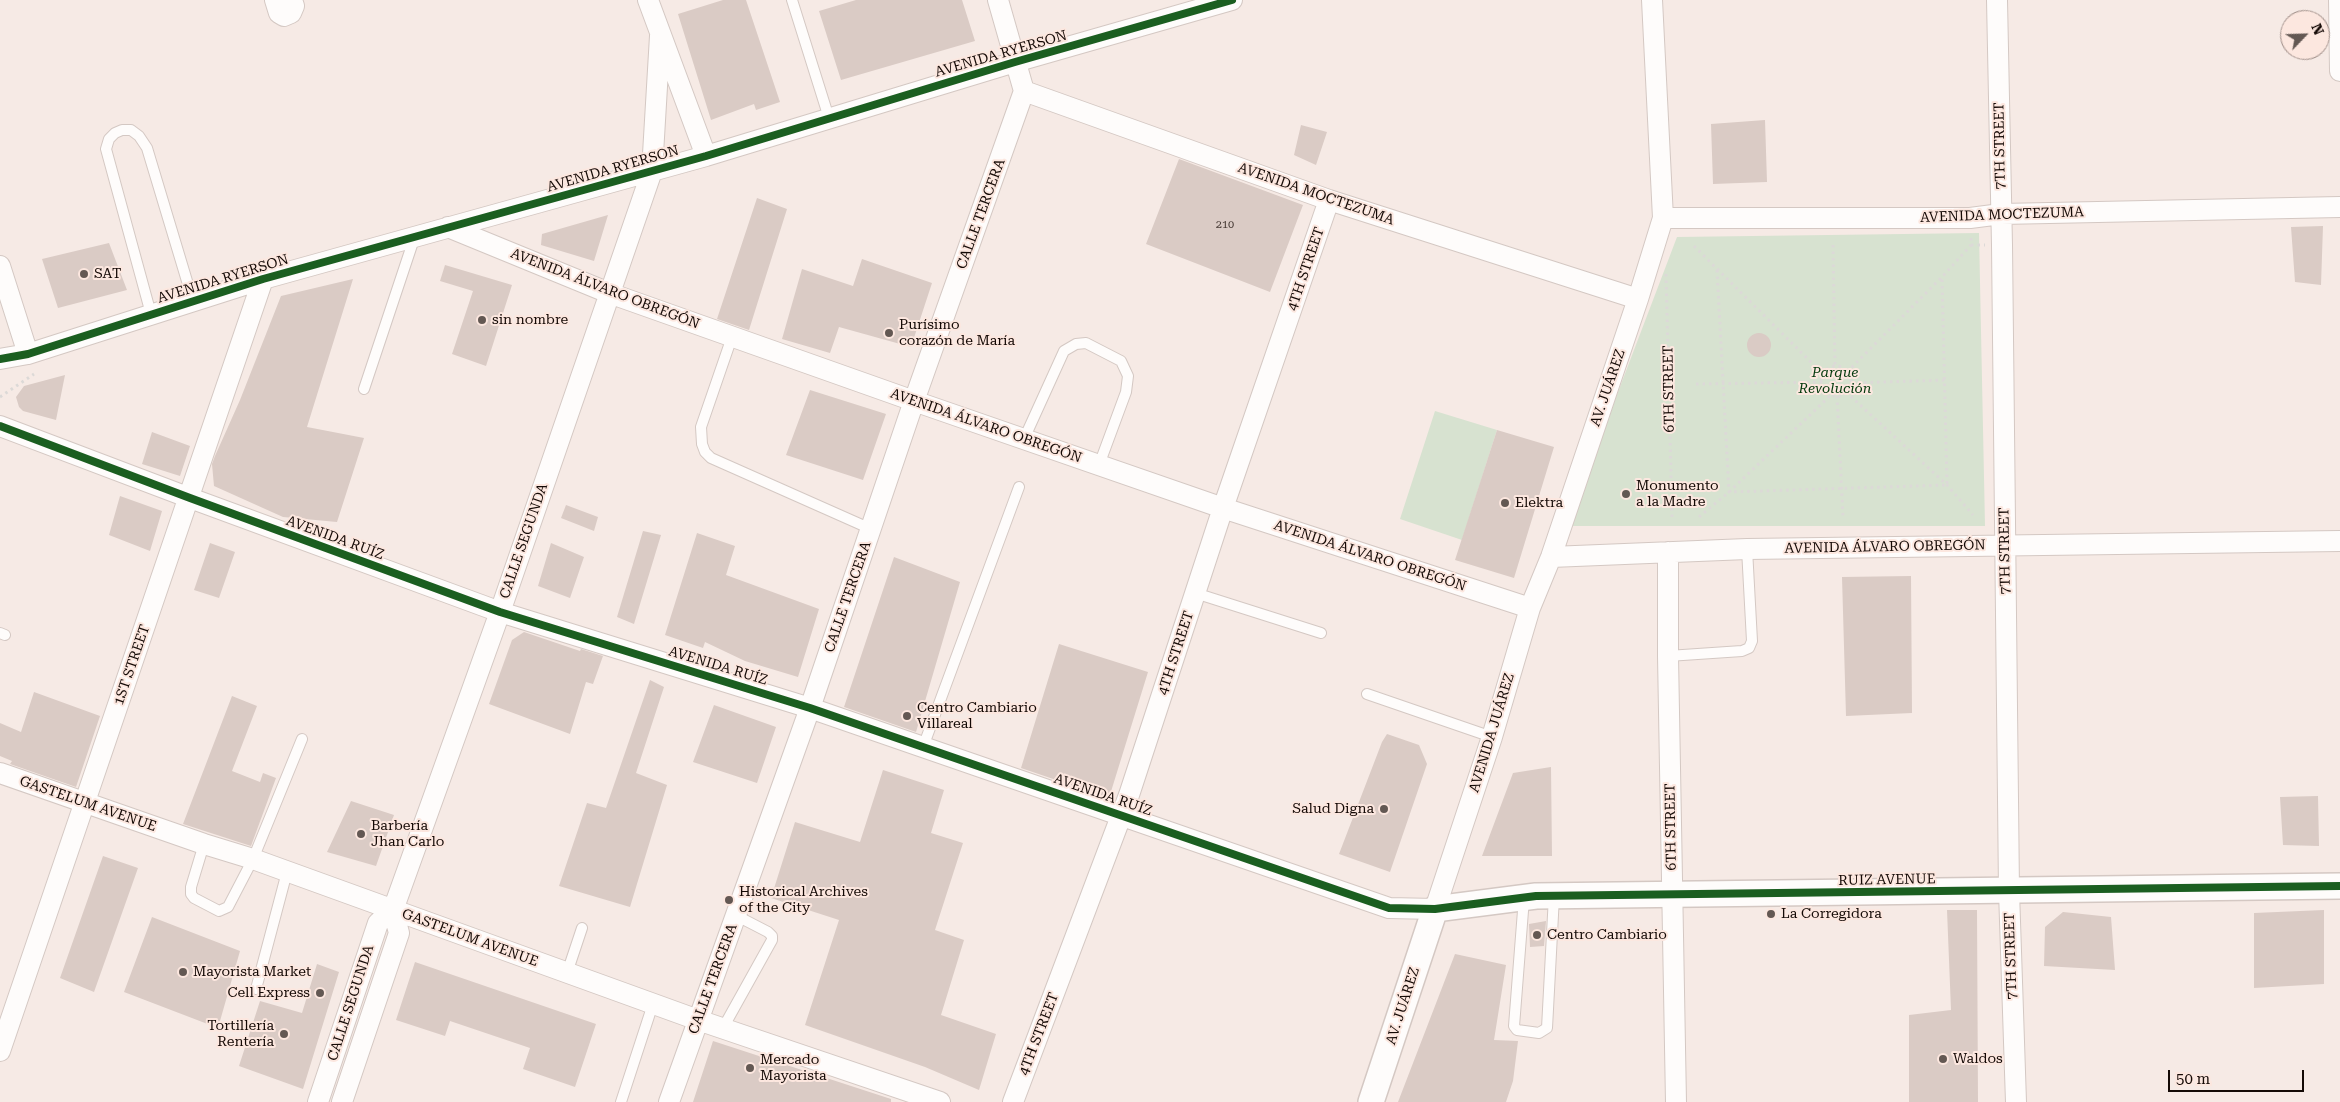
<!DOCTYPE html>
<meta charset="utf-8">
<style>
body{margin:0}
#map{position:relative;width:2340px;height:1102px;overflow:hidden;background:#f6eae5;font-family:"Roboto Serif",serif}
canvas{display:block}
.north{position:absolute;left:2280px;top:10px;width:50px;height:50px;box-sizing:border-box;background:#fce7df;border:1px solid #9f8e88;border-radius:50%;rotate:66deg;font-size:14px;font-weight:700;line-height:20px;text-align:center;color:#140905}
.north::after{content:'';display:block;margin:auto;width:18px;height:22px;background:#635853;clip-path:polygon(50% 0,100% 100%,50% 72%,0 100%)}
.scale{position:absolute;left:2168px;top:1070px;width:136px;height:22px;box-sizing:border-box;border:2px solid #140905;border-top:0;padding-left:6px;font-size:15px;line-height:18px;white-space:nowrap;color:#140905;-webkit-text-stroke:4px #fce7df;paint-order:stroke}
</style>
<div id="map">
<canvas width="2340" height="1102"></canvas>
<div class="north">N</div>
<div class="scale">50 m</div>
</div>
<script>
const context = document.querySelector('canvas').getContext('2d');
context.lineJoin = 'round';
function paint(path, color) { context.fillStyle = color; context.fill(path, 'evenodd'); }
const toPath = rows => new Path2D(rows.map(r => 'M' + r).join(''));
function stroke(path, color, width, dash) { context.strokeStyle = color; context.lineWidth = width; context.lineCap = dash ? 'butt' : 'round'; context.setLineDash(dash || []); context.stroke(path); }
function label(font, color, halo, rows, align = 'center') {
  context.font = font + ' "Roboto Serif",serif'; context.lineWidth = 4; context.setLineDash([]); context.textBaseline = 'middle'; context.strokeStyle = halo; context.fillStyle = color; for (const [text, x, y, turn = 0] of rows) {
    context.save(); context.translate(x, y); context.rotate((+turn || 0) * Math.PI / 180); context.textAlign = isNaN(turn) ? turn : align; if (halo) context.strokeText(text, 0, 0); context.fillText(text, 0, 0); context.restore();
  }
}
const green = toPath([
 [1979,233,1985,526,1567,526,1677,237],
 [1435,411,1497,430,1462,540,1400,519]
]);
const building = toPath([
 [723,0,746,0,780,102,756,110,754,104,711,120,678,14],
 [856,0,962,0,975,41,841,80,819,11],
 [1765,120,1767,182,1713,184,1711,124],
 [1301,125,1327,132,1316,165,1294,155],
 [1179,159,1303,205,1270,292,1146,244],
 [757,198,787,209,749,330,717,319],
 [608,215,594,261,541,245,542,234],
 [2323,226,2321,285,2295,282,2291,227],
 [109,243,127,290,58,308,42,259],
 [862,259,932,283,911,347,839,327,830,353,782,339,802,269,853,286],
 [445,265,512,285,486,366,452,354,473,291,440,281],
 [353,279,307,427,364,438,337,522,283,517,214,486,212,464,215,456,240,400,281,296],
 '1747 345a12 12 0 1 1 24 0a12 12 0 1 1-24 0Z',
 [65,375,56,420,23,411,19,407,16,397,24,386],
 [810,390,886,414,863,480,786,455],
 [1497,430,1554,447,1514,578,1455,560],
 [152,432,190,446,180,476,142,464],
 [120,496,162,511,150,551,109,535],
 [566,505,598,517,594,531,561,518],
 [643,531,661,535,634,624,617,617],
 [697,533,735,546,726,575,819,609,798,677,745,661,705,642,703,648,665,635],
 [210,543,235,552,219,598,194,590],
 [551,543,584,557,570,598,538,586],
 [894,557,960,582,916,732,844,707],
 [1911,576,1912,713,1846,716,1842,577],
 [524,632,580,651,581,649,603,656,593,684,586,682,570,734,489,704,512,640],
 [1059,644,1148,672,1109,798,1021,768],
 [650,680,664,687,636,773,667,785,630,907,559,886,587,803,606,808],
 [34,692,100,716,76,787,10,764,12,761,0,756,0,723,21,732],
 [232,696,257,706,232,771,260,782,263,773,276,778,251,846,183,824],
 [714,705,776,727,757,783,693,762],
 [1387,734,1419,745,1427,764,1390,872,1339,854,1382,742],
 [1551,767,1552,856,1482,856,1513,773],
 [883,770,944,790,931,833,963,843,935,930,964,940,941,1015,996,1034,979,1090,925,1067,805,1025,839,920,771,898,795,822,860,842],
 [2318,796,2319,846,2283,845,2280,797],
 [351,801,394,815,376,866,327,852],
 [103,856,138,868,94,992,60,978],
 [1947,910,1977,910,1978,1102,1909,1102,1909,1015,1951,1010],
 [2324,910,2324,984,2254,988,2254,913],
 [2063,912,2111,917,2115,970,2044,966,2045,927],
 [152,917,240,951,218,1028,124,992],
 [1546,921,1544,946,1530,947,1529,924],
 [1455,954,1506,965,1494,1040,1518,1041,1513,1081,1506,1102,1398,1102],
 [415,962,596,1024,575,1087,523,1069,530,1048,450,1021,445,1036,396,1020],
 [317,964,339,972,303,1089,239,1066,260,1001,302,1013],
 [713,1041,891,1099,891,1102,693,1102]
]);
const path = toPath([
 [1833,245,1835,367],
 [1971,245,1985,245],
 [1694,246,1823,374],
 [1717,270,1729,492,1947,485,1942,277],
 [1666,274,1672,517],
 '1821 381a15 15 0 1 1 30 0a15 15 0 1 1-30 0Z',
 [1847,372,1942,277,1971,245,1971,235],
 [1851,383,1946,380],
 [1696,384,1822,382],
 [1846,392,1947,485,1973,515],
 [1837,396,1843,517],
 [0,397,34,374],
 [1699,517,1729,492,1831,395]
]);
const service = toPath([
 [792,0,829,118],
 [151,314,106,149,109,139,115,133,122,130,131,130,139,136,147,148,193,301],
 [732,337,701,427,702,444,705,452,711,458,871,529],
 [364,389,415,236],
 [1024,439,1064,351,1076,344,1086,343,1121,361,1128,376,1126,392,1099,465],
 [1195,593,1321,633],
 [0,633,5,635],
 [1668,656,1742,651,1749,648,1752,641,1747,549],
 [1367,694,1492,737],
 [923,747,1019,487],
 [204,844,191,887,191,894,194,898,219,911,228,907,253,859,302,739],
 [1524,898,1514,1026,1517,1030,1539,1033,1547,1028,1554,896],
 [567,973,582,928],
 [256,989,287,872],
 [723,1028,772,940,772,936,768,932,737,916],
 [621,1102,653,1004]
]);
const minor = toPath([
 [275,0,279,13,284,16,291,13,294,6,292,0],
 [648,0,706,156],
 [998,0,1024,91],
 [1997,0,2002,245,2009,891,2016,1102],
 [2339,0,2340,71],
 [1024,91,1329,200,1638,299],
 [1663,218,1970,218,2001,214,2340,207],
 [448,227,609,293,914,401,1223,508,1530,608],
 [0,266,28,354],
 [0,359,28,354,263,279,706,156,1015,62,1232,0],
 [0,426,190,498,500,612,810,708,1389,908,1435,909,1492,737,1530,608,1551,557,1638,299,1663,218,1652,0],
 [1668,552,1668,656,1676,1102],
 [1551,557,1747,549,2340,541],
 [0,773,204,844,253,859,698,1020,940,1102],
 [0,1051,263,279],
 [318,1102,375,932,378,923,393,910,500,612,652,171,660,36],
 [342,1102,399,933,393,910],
 [669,1102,810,708,914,401,1024,91],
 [1013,1102,1129,795,1223,508,1329,200]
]);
const tertiary = toPath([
 [1371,1102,1435,909,1536,896,2340,886]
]);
const cycleway = toPath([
 [0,359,28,354,263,279,706,156,1015,62,1232,0],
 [0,426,190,498,500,612,810,708,1389,908,1435,909,1536,896,2340,886]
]);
const markers = [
 [84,274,5,"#635853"],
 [482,320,5,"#635853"],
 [889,333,5,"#635853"],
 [1626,494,5,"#635853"],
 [1505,503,5,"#635853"],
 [907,716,5,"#635853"],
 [1384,809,5,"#635853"],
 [361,834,5,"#635853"],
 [729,900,5,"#635853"],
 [1771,914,5,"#635853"],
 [1537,935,5,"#635853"],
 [183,972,5,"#635853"],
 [320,993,5,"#635853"],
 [284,1034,5,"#635853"],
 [1943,1059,5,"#635853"],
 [750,1068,5,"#635853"]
];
const numberNames = [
 ["210",1225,225]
];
const streetNames = [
 ["AVENIDA RYERSON",1001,54,-16],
 ["7TH STREET",2000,146,-91],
 ["AVENIDA RYERSON",613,169,-16],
 ["AVENIDA MOCTEZUMA",1316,194,19],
 ["CALLE TERCERA",981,214,-70],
 ["AVENIDA MOCTEZUMA",2002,215,-2],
 ["4TH STREET",1306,269,-71],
 ["AVENIDA RYERSON",223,279,-17],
 ["AVENIDA ÁLVARO OBREGÓN",605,289,21],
 ["AV. JUÁREZ",1608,388,-71],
 ["6TH STREET",1669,389,-91],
 ["AVENIDA ÁLVARO OBREGÓN",986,426,19],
 ["AVENIDA RUÍZ",335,538,20],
 ["CALLE SEGUNDA",524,541,-71],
 ["AVENIDA ÁLVARO OBREGÓN",1885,547,-1],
 ["7TH STREET",2005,551,-91],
 ["AVENIDA ÁLVARO OBREGÓN",1370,556,18],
 ["CALLE TERCERA",848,597,-71],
 ["4TH STREET",1176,653,-72],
 ["1ST STREET",132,665,-71],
 ["AVENIDA RUÍZ",718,666,17],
 ["AVENIDA JUÁREZ",1492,733,-73],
 ["AVENIDA RUÍZ",1103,795,19],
 ["GASTELUM AVENUE",88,804,19],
 ["6TH STREET",1671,827,-91],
 ["RUIZ AVENUE",1887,880,-1],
 ["GASTELUM AVENUE",470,938,20],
 ["7TH STREET",2011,956,-92],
 ["CALLE TERCERA",713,979,-70],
 ["CALLE SEGUNDA",351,1003,-72],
 ["AV. JUÁREZ",1403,1006,-72],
 ["4TH STREET",1039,1034,-69]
];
const poiNames = [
 ["SAT",94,274],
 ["sin nombre",492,320],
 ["Purísimo",899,325],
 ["corazón de María",899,341],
 ["Monumento",1636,486],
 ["a la Madre",1636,502],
 ["Elektra",1515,503],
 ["Centro Cambiario",917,708],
 ["Villareal",917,724],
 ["Salud Digna",1374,809,"right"],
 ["Barbería",371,826],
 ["Jhan Carlo",371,842],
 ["Historical Archives",739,892],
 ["of the City",739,908],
 ["La Corregidora",1781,914],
 ["Centro Cambiario",1547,935],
 ["Mayorista Market",193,972],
 ["Cell Express",310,993,"right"],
 ["Tortillería",274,1026,"right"],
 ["Rentería",274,1042,"right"],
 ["Waldos",1953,1059],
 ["Mercado",760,1060],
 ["Mayorista",760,1076]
];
const parkNames = [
 ["Parque",1835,373],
 ["Revolución",1835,389]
];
paint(green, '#d7e2d0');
paint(building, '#dacbc5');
stroke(service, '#d4c8c3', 12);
stroke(minor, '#d4c8c3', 22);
stroke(tertiary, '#d4c8c3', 28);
stroke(path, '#dcd9d7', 3, [2.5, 4]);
stroke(service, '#fefcfb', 10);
stroke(minor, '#fefcfb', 20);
stroke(tertiary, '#fefcfb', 25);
stroke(cycleway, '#1b5e20', 8);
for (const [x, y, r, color] of markers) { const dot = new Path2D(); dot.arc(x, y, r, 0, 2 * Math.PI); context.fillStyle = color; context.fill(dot); stroke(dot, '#fce7df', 2); }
label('11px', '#463a35', null, numberNames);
label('14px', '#140905', '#fce7df', streetNames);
label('14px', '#140905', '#fce7df', poiNames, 'left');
label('italic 14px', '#01380b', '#fce7df', parkNames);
</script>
